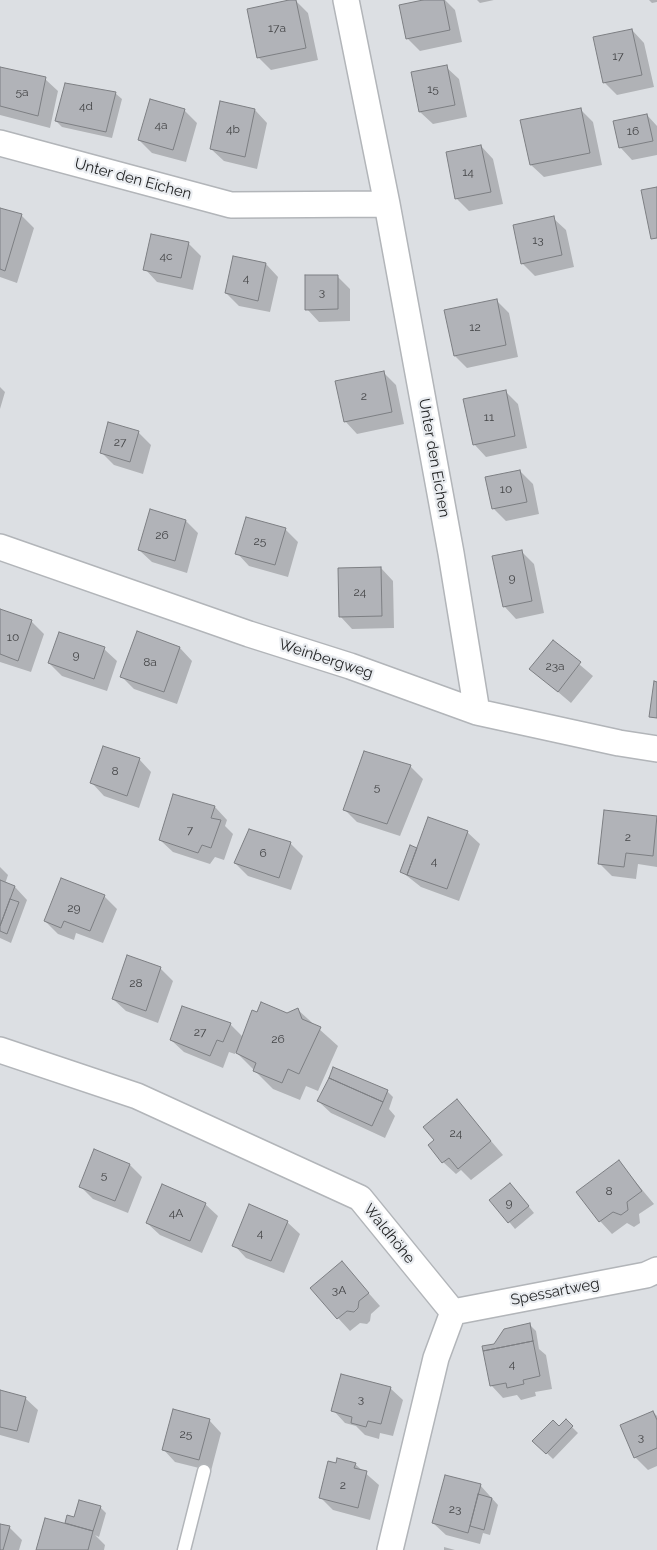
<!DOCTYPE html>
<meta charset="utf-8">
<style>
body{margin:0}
canvas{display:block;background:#dcdfe3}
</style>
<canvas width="657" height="1550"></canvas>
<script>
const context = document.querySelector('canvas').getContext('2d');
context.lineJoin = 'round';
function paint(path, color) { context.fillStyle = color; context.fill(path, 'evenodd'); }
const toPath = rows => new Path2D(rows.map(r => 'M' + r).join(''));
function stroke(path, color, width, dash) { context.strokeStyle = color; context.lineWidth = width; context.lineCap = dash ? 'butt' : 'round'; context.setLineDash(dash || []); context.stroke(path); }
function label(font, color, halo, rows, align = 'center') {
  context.font = font + ' Raleway,sans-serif'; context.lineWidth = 4.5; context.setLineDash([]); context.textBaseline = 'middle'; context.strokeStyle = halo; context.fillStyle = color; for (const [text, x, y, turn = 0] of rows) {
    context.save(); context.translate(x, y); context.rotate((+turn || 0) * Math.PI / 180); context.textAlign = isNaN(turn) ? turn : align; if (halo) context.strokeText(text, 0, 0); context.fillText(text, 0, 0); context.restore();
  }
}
const shadow = toPath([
 [295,0,308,13,318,60,271,70,258,57],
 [430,0,445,0,455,10,462,42,420,51,407,38],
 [477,0,494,0,480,3],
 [649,0,657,0,657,2,652,3],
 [632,30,644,43,654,87,617,95,604,82],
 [446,67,459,79,467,117,433,124,420,112],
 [0,68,45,79,58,91,50,128,0,115],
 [115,93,122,99,112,138,62,127,56,121],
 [184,110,197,123,186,162,152,153,139,140],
 [255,110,267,123,257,169,224,161,211,149],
 [581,110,593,122,602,165,544,177,531,165],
 [647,115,657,126,657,155,632,160,620,147],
 [481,146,493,159,503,204,469,211,457,199],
 [0,209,21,215,34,228,17,283,0,277],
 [553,218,566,230,574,267,535,276,522,263],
 [188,243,201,256,193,290,157,282,145,269],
 [266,264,278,277,270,312,239,306,226,293],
 [337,276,350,289,350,321,319,322,307,309],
 [496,300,509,313,518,357,467,368,455,356],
 [383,372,396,385,404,424,357,434,345,421],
 [0,387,5,392,0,409],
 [505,391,518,404,527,448,486,457,474,444],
 [109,424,139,433,151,445,143,474,114,465,101,452],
 [520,471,533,484,539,514,506,521,493,508],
 [150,510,186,521,198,533,187,573,152,562,139,550],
 [285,529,298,542,288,577,249,566,237,553],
 [521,551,534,564,544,613,516,619,504,606],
 [381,568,393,581,394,628,352,629,340,616],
 [0,610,31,621,44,634,31,672,0,662],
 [138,633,180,648,192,661,177,704,134,689,122,677],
 [553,642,593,676,571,703,531,669],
 [104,649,117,661,107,691,62,676,49,663],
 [139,759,151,772,139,808,104,796,92,783],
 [410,766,423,779,400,836,357,822,344,809],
 [174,796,215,807,227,820,225,826,233,834,224,860,215,857,210,864,173,852,160,840],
 [605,812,657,818,657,867,638,864,636,879,612,876,599,863],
 [467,832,480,844,459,901,421,887,402,872,416,849],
 [290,843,303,856,291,890,248,876,235,863],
 [0,867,8,875,5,884,15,887,27,900,11,943,0,938],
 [104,896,117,909,103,943,76,933,74,940,58,934,45,921],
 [160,968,173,981,158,1023,126,1011,113,999],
 [183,1007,230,1024,243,1037,258,1014,287,1014,298,1010,338,1046,318,1091,306,1086,300,1100,273,1089,236,1052,235,1054,229,1052,223,1068,184,1052,171,1040],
 [387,1091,393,1097,389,1109,395,1116,385,1138,331,1113,318,1101],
 [457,1101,503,1155,471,1180,461,1170,456,1174,443,1162,435,1140],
 [619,1162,654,1204,639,1214,640,1223,634,1227,627,1223,612,1234,600,1221],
 [130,1165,142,1177,128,1213,93,1199,80,1186],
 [516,1191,534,1213,515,1229,491,1200],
 [205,1204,218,1216,202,1253,160,1235,147,1223],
 [287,1222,300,1234,284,1273,246,1258,234,1245],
 [342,1263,380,1306,371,1314,370,1321,367,1324,360,1323,350,1331,338,1318],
 [530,1325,536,1331,539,1349,546,1355,552,1389,535,1392,536,1396,521,1400,517,1395,503,1398,491,1385],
 [390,1388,403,1400,393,1436,380,1433,379,1439,365,1435,356,1426,345,1423,333,1410],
 [0,1391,25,1398,38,1410,29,1443,0,1435],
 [653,1412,657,1416,657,1466,648,1470,635,1457],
 [209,1420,221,1433,211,1471,175,1462,163,1449],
 [566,1421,578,1433,553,1459,534,1441,559,1428],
 [355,1464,379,1485,370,1520,333,1510,320,1497],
 [480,1485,498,1505,490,1535,483,1533,480,1544,446,1535,433,1523],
 [100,1507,106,1513,99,1537,95,1535,105,1545,104,1550,37,1550,70,1526,67,1523],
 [0,1525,9,1527,22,1540,19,1550,0,1550],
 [444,1547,455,1550,444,1550]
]);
const building = toPath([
 [289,0,296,0,306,48,257,58,247,9,289,0],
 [423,0,444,0,450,30,406,39,399,5,423,0],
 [632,29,642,75,603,83,593,37,632,29],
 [447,65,455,105,419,112,411,72,447,65],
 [0,67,46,77,38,116,0,106,0,67],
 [65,83,116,92,106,132,55,121,65,83],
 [150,99,185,109,173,150,138,140,150,99],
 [220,101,255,109,245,157,210,149,220,101],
 [581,108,590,153,530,165,520,120,581,108],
 [647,114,653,141,619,148,613,121,647,114],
 [481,145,491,192,455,199,446,152,481,145],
 [657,187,657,238,651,239,641,190,657,187],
 [0,208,22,214,5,271,0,269,0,208],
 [554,216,562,255,521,264,513,225,554,216],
 [151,234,189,242,181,278,143,270,151,234],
 [233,256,266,263,258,301,225,293,233,256],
 [305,275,338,275,338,309,305,310,305,275],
 [497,299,506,345,454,356,444,310,497,299],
 [384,371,392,412,344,422,335,381,384,371],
 [506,390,515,436,473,445,463,399,506,390],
 [108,422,139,431,130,462,100,453,108,422],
 [520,470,527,502,492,509,485,477,520,470],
 [150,509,186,520,175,561,138,550,150,509],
 [246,517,286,528,275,565,235,554,246,517],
 [522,550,532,601,503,607,492,556,522,550],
 [381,567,382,616,339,617,338,568,381,567],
 [0,609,32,620,18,661,0,654,0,609],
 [137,631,180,647,164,692,120,677,137,631],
 [59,632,105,647,94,679,48,663,59,632],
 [553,640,581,662,558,692,529,669,553,640],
 [654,681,657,682,657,718,649,717,654,681],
 [103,746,140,758,127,796,90,783,103,746],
 [364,751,411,765,387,824,343,810,364,751],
 [173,794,215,806,211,818,221,820,211,848,202,845,198,853,159,840,173,794],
 [604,810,657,816,653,856,626,853,624,867,598,864,604,810],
 [428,817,468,831,447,889,407,875,428,817],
 [249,829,291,842,279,878,234,863,249,829],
 [410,845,417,848,407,875,400,872,410,845],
 [61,878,105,895,90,931,64,921,61,928,44,921,61,878],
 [0,880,15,886,0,926,0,880],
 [10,899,19,902,7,934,0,931,0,926,10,899],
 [127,955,161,967,146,1011,112,999,127,955],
 [261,1002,287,1013,298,1008,302,1019,321,1027,299,1074,288,1069,282,1083,253,1071,256,1063,236,1053,252,1010,257,1012,261,1002],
 [182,1006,231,1023,223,1042,217,1040,210,1056,170,1040,182,1006],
 [333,1067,388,1090,383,1102,329,1078,333,1067],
 [329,1078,383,1102,372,1126,317,1101,329,1078],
 [457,1099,491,1141,458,1169,449,1158,442,1163,428,1145,434,1140,423,1127,457,1099],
 [94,1149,130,1164,115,1201,79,1187,94,1149],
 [619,1160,642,1191,627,1202,628,1210,621,1215,613,1212,599,1222,576,1192,619,1160],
 [510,1183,529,1206,508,1223,489,1200,510,1183],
 [162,1184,206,1203,190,1241,146,1223,162,1184],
 [249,1204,288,1221,271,1261,232,1246,249,1204],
 [342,1261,369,1293,359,1301,358,1308,354,1312,347,1311,337,1319,310,1288,342,1261],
 [530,1323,533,1341,483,1351,482,1346,494,1344,504,1329,530,1323],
 [533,1341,540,1376,523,1380,524,1384,507,1388,506,1383,490,1386,483,1351,533,1341],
 [341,1374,391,1387,381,1424,368,1421,366,1427,351,1423,352,1417,331,1411,341,1374],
 [0,1390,26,1397,17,1431,0,1427,0,1390],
 [173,1409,210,1419,199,1460,162,1450,173,1409],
 [653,1411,657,1420,657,1448,634,1458,620,1425,653,1411],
 [566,1419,573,1426,546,1454,532,1441,553,1420,559,1426,566,1419],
 [337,1458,356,1463,354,1468,367,1471,358,1508,319,1498,328,1461,336,1463,337,1458],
 [445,1475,481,1484,468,1533,432,1523,445,1475],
 [478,1494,492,1498,484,1530,470,1526,478,1494],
 [79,1500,101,1506,93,1531,65,1523,67,1515,74,1517,79,1500],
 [45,1518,93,1531,88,1550,36,1550,45,1518],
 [0,1524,10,1526,3,1550,0,1550,0,1524]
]);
const service = toPath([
 [184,1550,204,1471]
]);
const minor = toPath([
 [346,0,387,204,451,553,477,712],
 [0,143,231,205,387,204],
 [0,547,249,634,350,666,477,712,619,743,657,749],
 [0,1050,137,1096,360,1198,453,1312],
 [453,1312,646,1275,657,1270],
 [390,1550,436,1358,453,1312]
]);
const numberNames = [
 ["17a",277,28],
 ["17",618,56],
 ["15",433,89],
 ["5a",22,92],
 ["4d",86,106],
 ["4a",161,125],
 ["4b",233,129],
 ["16",633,131],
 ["14",468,172],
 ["13",538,240],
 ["4c",166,256],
 ["4",246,278],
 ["3",322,292],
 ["12",475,327],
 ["2",364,396],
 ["11",489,417],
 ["27",120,442],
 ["10",506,489],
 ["26",162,535],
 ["25",260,541],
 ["9",512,578],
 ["24",360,592],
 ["10",13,637],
 ["9",76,655],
 ["8a",150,662],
 ["23a",555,666],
 ["8",115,771],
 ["5",377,787],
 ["7",190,830],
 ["2",628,837],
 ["6",263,853],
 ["4",434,861],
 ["29",74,908],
 ["28",136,983],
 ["27",200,1032],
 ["26",278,1039],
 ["24",456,1133],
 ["5",104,1175],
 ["8",609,1191],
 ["9",509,1203],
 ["4A",176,1213],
 ["4",260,1233],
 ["3A",339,1290],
 ["4",512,1364],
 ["3",361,1399],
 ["25",186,1434],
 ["3",641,1437],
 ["2",343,1485],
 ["23",455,1509]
];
const streetNames = [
 ["Unter den Eichen",133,179,15],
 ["Unter den Eichen",434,458,80],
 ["Weinbergweg",326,659,18],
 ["Waldhöhe",389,1234,51],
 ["Spessartweg",555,1292,-11]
];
paint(shadow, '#0003');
paint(building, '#b1b3b8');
stroke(building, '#7d7f83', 1);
stroke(service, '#b2b5b9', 15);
stroke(minor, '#b2b5b9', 28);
stroke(service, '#fff', 12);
stroke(minor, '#fff', 25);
label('12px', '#444547', null, numberNames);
label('15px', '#1f2021', '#e9ecf0', streetNames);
</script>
